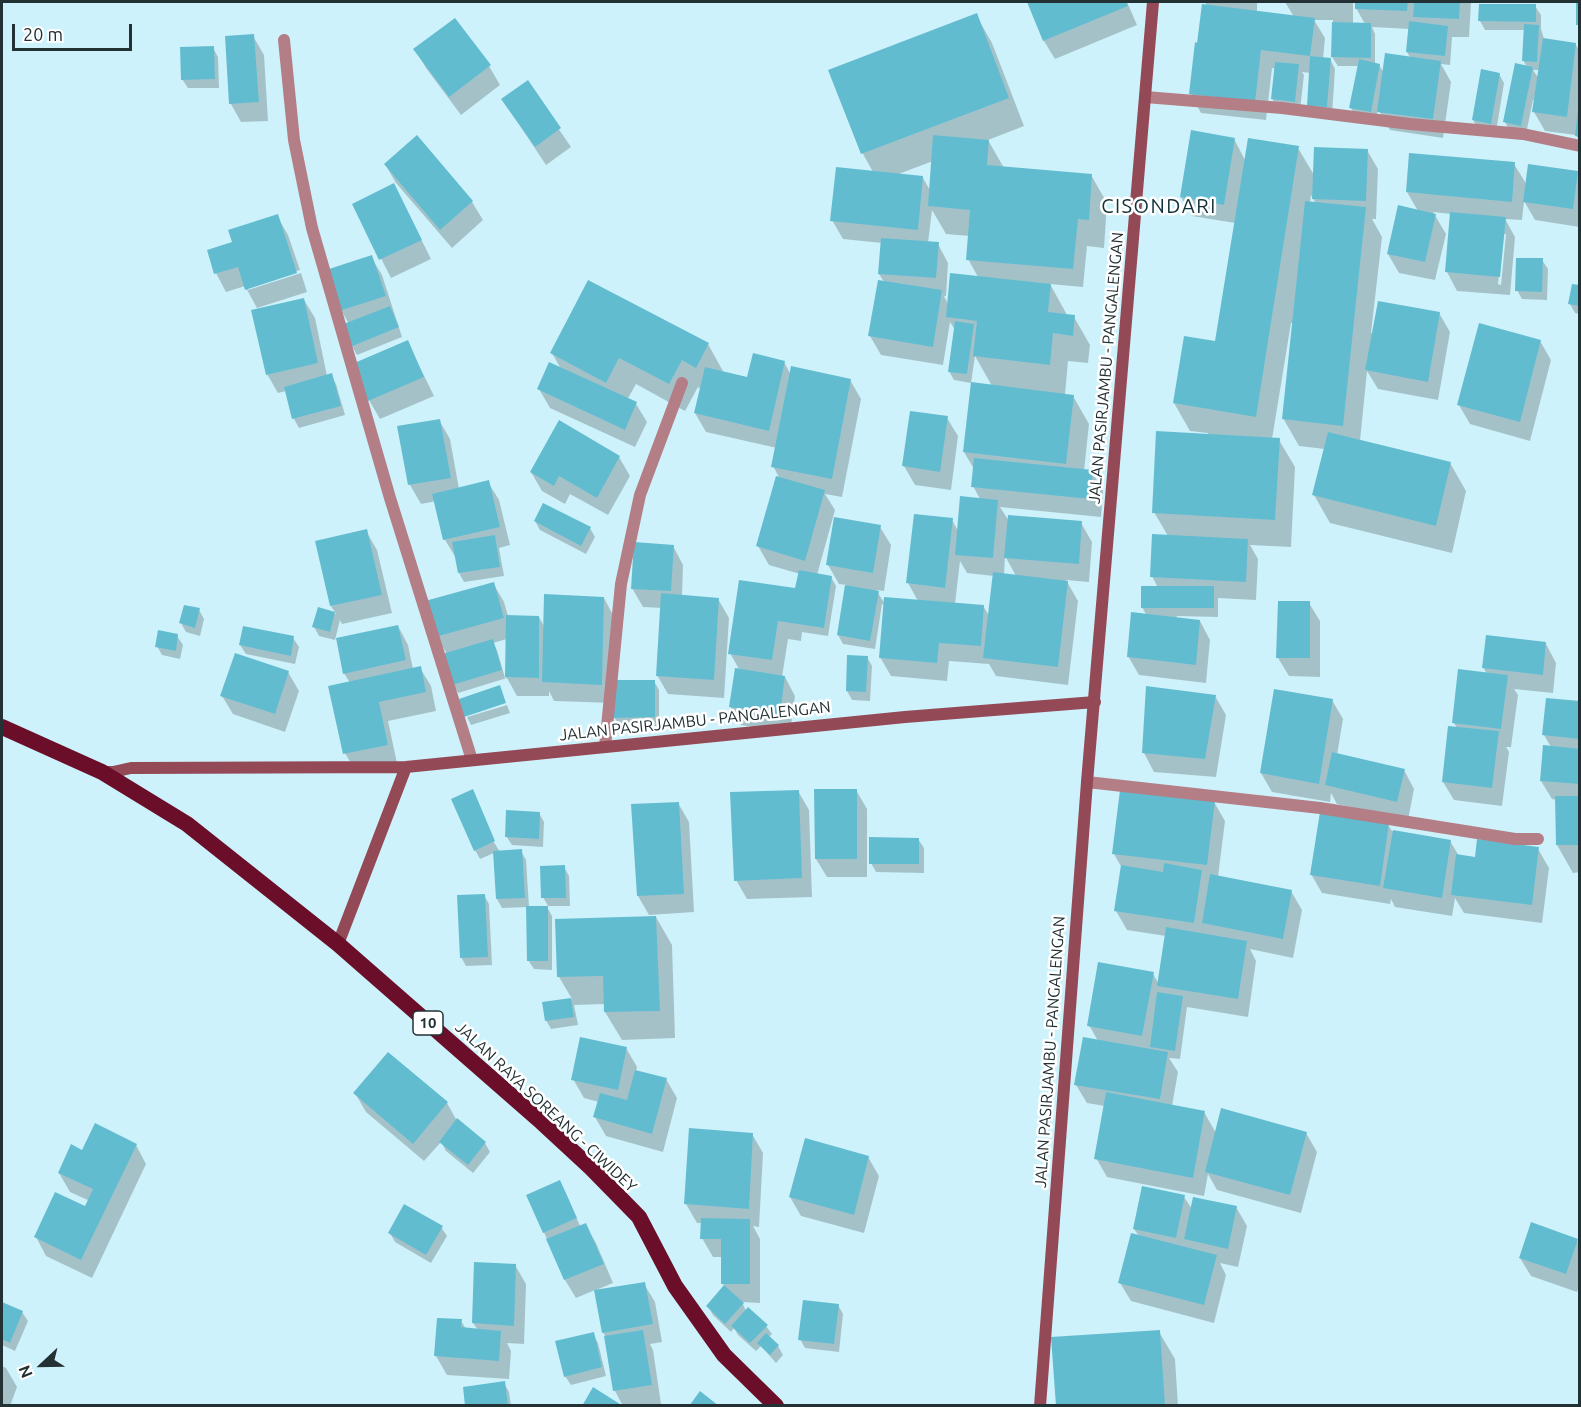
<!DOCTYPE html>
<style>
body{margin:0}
#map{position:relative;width:1581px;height:1407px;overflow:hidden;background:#cef2fb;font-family:Ubuntu,sans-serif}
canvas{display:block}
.frame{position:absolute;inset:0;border:3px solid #233134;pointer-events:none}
.north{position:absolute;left:12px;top:1335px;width:60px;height:60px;-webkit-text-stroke:4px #fff;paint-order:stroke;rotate:248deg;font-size:16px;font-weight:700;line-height:24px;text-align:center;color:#233134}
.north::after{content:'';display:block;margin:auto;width:21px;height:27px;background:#233134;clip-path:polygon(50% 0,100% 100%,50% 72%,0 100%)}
.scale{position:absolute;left:12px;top:24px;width:120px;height:27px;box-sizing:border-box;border:3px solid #233134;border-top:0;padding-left:8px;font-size:18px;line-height:21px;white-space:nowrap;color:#233134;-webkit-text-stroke:4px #fff;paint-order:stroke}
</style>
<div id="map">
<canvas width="1581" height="1407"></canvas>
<div class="frame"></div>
<div class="north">N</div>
<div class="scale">20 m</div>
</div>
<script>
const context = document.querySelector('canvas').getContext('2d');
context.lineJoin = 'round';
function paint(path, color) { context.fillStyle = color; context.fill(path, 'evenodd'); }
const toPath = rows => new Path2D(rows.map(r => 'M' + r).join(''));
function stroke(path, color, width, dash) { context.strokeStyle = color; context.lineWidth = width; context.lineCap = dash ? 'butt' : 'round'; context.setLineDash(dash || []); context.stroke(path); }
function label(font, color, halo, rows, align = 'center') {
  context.font = font + ' Ubuntu,sans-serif'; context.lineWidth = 5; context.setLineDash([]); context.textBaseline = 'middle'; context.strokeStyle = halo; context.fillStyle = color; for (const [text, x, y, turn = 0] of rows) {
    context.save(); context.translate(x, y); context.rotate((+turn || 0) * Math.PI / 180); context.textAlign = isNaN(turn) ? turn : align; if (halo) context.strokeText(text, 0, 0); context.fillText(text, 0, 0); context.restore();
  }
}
const shadow = toPath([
 [1029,2,1127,2,1137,25,1055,59,1044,41],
 [1205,2,1257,2,1257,12,1294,17,1285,2,1353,2,1353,24,1365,24,1356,8,1356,2,1471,2,1469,37,1452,37,1450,65,1441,64,1451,82,1443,138,1390,130,1378,109,1376,120,1356,117,1351,108,1359,66,1338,66,1332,57,1333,20,1314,20,1325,38,1323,59,1330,59,1335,69,1332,115,1313,114,1311,73,1302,72,1304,75,1300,110,1277,108,1272,98,1276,69,1272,68,1266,120,1201,113,1191,94,1207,6],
 [1372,27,1410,29,1407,52,1411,59,1384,73,1379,65,1375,64,1375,34],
 [1535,6,1541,15,1541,29,1544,39,1575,44,1580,51,1580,142,1576,135,1545,131,1534,112,1536,100,1533,100,1526,134,1510,131,1505,122,1527,67,1523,60,1525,30,1485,30,1480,21],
 [1533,70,1540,70,1539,79],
 [976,15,992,43,1024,126,988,140,1004,168,1091,175,1107,203,1104,248,1087,246,1083,287,1050,284,1066,313,1066,316,1074,317,1090,345,1088,363,1068,361,1065,395,1073,396,1089,424,1084,471,1092,472,1103,491,1101,517,1000,507,1009,521,1081,523,1092,542,1089,582,1066,580,1078,601,1068,685,996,676,989,664,949,661,947,681,891,676,880,657,885,605,882,604,875,649,843,644,838,635,847,585,839,584,828,565,880,527,891,545,884,591,876,590,885,604,918,601,908,583,952,520,958,531,980,499,973,486,974,469,964,452,992,386,975,356,971,383,954,380,949,371,955,330,950,322,943,365,881,355,870,336,884,282,879,274,882,243,843,239,832,220,873,172,863,154,830,70],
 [933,161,931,192,923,178,896,175],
 [932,210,946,234,970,236,968,259,978,277,948,304,944,296,946,296,948,263,938,244,928,243],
 [1005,556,1016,576,1004,575],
 [960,561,967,573,994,576,990,617,983,606,955,604],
 [253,36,264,55,268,121,241,122,231,104],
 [213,48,218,57,219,88,188,88,182,79],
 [415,49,489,66,500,85,461,115,426,68],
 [1499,74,1504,83,1496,132,1478,129,1473,120],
 [527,83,571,147,546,165,503,100],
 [1234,139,1245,160,1298,148,1314,175,1367,150,1378,169,1376,219,1372,219,1382,237,1371,333,1439,313,1450,332,1438,400,1378,389,1367,371,1360,441,1450,463,1466,491,1452,553,1330,523,1314,495,1325,449,1299,446,1283,418,1293,323,1291,323,1272,439,1279,440,1295,467,1291,547,1250,545,1258,559,1256,600,1218,598,1218,617,1177,616,1176,619,1200,621,1210,640,1206,683,1139,675,1128,656,1147,616,1142,607,1158,588,1152,576,1168,536,1154,512,1207,436,1208,433,1190,431,1174,403,1216,343,1235,223,1192,216,1181,197],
 [1311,195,1316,204,1310,203],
 [385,164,472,202,483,220,452,248,396,183],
 [1514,164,1527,185,1577,172,1580,177,1580,227,1535,220,1524,201,1522,220,1505,219,1515,237,1510,295,1457,291,1447,272,1451,214,1433,212,1446,234,1435,280,1399,273,1388,254,1418,211,1407,192],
 [1503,234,1506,234,1501,285,1498,284],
 [394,185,431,259,391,278,354,205],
 [277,216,288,235,300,270,248,287,248,290,301,273,307,292,257,308,245,286,226,292,216,273,234,243],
 [371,257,382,275,402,337,357,355,352,346,349,324,341,310],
 [1542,260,1548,269,1547,300,1522,299,1517,290],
 [1580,287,1580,314,1575,313,1570,304],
 [304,300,315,318,327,376,331,375,336,384,345,415,299,428,294,419,286,391,278,393,267,374],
 [407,341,434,396,380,419,369,400],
 [1540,341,1551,360,1530,441,1470,424,1459,405],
 [708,344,724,373,749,379,784,362,791,375,850,380,861,399,842,497,825,494,835,510,817,575,831,577,836,586,828,636,802,632,801,641,788,639,782,677,785,677,795,696,790,733,741,725,730,706,740,671,730,653,797,594,800,574,769,565,758,546,780,479,773,466,777,448,706,432,695,413,701,389,698,387,685,411,636,384,627,400,636,404,647,422,635,447,550,408,539,389,561,369,552,353],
 [947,418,958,436,951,490,915,485,904,466],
 [439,420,450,439,459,489,488,482,499,500,510,545,499,548,504,576,464,582,459,573,456,558,445,540,436,501,421,504,410,485,399,428],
 [560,422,619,457,630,476,608,515,570,494,565,504,542,491,531,472],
 [535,521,590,528,595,537,586,554,540,530],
 [366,531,377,550,392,613,342,624,340,620,335,640,319,636,314,627,319,609,336,614,331,606],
 [673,546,683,565,682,596,718,599,729,618,724,698,668,694,657,675,662,608,643,607,632,588],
 [493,583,504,602,508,616,539,617,545,628,604,598,614,617,612,682,654,681,659,690,659,726,620,726,614,717,614,703,554,701,549,691,549,696,517,696,507,678,458,693,453,684,447,654,436,636],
 [507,639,506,678,505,678,497,650,493,643],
 [1309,603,1320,621,1320,677,1289,676,1278,658],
 [199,610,204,619,200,636,186,632,181,623],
 [398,626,408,645,413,669,420,668,431,686,436,711,388,721,397,763,356,772,345,753,350,683,344,673],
 [177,636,183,645,180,659,162,655,157,646],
 [293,638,299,647,295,664,246,654,240,645],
 [1546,644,1556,663,1553,693,1514,689,1518,695,1511,747,1506,747,1509,752,1502,806,1454,800,1443,782,1457,728,1454,723,1487,674,1483,667],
 [867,657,872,666,870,701,852,700,847,691],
 [288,672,299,691,285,732,233,714,222,696],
 [1215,696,1226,715,1216,777,1154,772,1144,753],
 [1332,700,1343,719,1337,755,1404,770,1414,789,1408,820,1337,804,1331,793,1330,802,1272,792,1261,773],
 [1580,703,1580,872,1573,873,1557,845,1557,800,1552,799,1541,781,1551,747,1544,735],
 [507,705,510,713,471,725,467,717],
 [856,790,867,809,867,877,827,877,816,859],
 [798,791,809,810,812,897,747,899,736,880],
 [1214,802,1225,821,1218,877,1291,891,1302,910,1293,958,1250,949,1256,961,1248,1017,1187,1007,1180,1059,1169,1058,1178,1072,1172,1106,1204,1112,1216,1133,1306,1133,1317,1152,1301,1213,1217,1190,1208,1174,1204,1196,1107,1177,1096,1158,1105,1106,1087,1103,1076,1085,1098,1041,1089,1025,1153,974,1159,984,1166,936,1127,930,1116,911,1122,868,1114,854],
 [678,803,689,822,694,912,649,915,638,896],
 [539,813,544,822,543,847,512,845,506,836],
 [1388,825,1392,831,1450,841,1459,856,1476,859,1538,849,1549,868,1542,923,1464,913,1455,898,1452,916,1395,907,1391,899,1390,904,1322,893,1311,874],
 [490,836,500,852,521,851,526,860,529,907,547,907,552,916,552,970,534,969,528,960,528,907,502,908,497,899,494,853,480,859,475,850],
 [918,839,924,848,924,873,876,872,871,863],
 [564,867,569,876,570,906,548,906,543,897],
 [484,895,489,904,492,965,466,966,461,957],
 [656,917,672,945,675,1038,622,1040,605,1012,605,1004,574,1005,578,1025,551,1029,546,1020,544,1003,572,999,559,977],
 [626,1048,637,1067,636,1072,666,1079,677,1098,663,1152,606,1136,595,1117,599,1102,584,1098,573,1079],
 [355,1093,447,1103,457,1121,485,1143,490,1152,473,1173,446,1151,441,1142,424,1161,366,1112],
 [752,1134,763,1153,759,1227,753,1226,760,1239,760,1303,742,1302,746,1311,766,1326,772,1334,769,1337,778,1346,783,1355,776,1363,761,1346,756,1351,738,1335,734,1328,731,1332,713,1315,708,1306,725,1287,722,1283,722,1257,713,1257,702,1238,702,1223,697,1223,686,1204],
 [136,1145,146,1164,92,1278,46,1256,36,1237,86,1208,90,1201,70,1192,59,1173,82,1152],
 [868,1157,879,1176,864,1233,801,1216,790,1197],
 [565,1191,580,1226,585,1224,596,1243,613,1283,596,1290,644,1284,655,1302,662,1342,650,1344,653,1350,661,1404,623,1406,615,1391,606,1338,603,1332,595,1290,576,1298,565,1280,528,1196],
 [1184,1197,1192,1209,1236,1207,1247,1226,1238,1267,1220,1263,1226,1275,1214,1323,1131,1301,1120,1283,1139,1236,1134,1229],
 [441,1227,447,1236,431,1263,395,1242,390,1233],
 [1577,1241,1580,1245,1580,1285,1577,1292,1531,1276,1520,1258],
 [515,1265,526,1284,524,1344,507,1343,511,1351,509,1379,447,1375,436,1356,461,1321,466,1329,478,1330,473,1323],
 [2,1304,22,1312,28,1321,15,1351,2,1345],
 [838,1305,843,1314,839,1352,805,1348,800,1339],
 [1159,1332,1175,1359,1178,1406,1058,1406],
 [593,1334,598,1343,606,1376,571,1385,565,1376],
 [2,1366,6,1368,17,1387,10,1406,2,1406],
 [504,1383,509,1392,511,1406,467,1406]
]);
const building = toPath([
 [1027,2,1126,2,1128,6,1043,41],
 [1355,2,1408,2,1407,11,1355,9],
 [1414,2,1460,2,1459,19,1413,17],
 [1576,2,1580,2,1580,25,1576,25],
 [1202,4,1315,18,1310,56,1331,58,1327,107,1307,106,1310,56,1261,50,1255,102,1189,94,1195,42,1197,43],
 [1479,4,1536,4,1536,22,1478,21],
 [977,13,1009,98,861,154,828,70],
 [455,18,491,65,449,97,413,49],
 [1409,21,1448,26,1445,56,1406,52],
 [1332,22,1371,23,1371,58,1331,57],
 [1524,24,1539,25,1537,62,1522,61],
 [254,34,259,102,229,104,225,36],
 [1543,38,1576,43,1567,117,1532,112],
 [214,46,215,79,181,80,180,47],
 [1385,53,1441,61,1433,119,1377,112],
 [1359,59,1380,64,1371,112,1349,108],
 [1275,62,1299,64,1295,102,1271,99],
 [1515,63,1533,67,1521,126,1503,122],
 [1481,69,1500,73,1491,124,1472,120],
 [528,80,561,128,535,147,501,99],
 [1578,109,1580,109,1580,137,1575,136],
 [1191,130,1235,138,1224,205,1180,197],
 [417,135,473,201,440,230,384,164],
 [933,135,989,140,987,165,1092,174,1089,220,1078,219,1073,269,966,260,970,210,928,206],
 [1248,138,1299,146,1256,417,1173,403,1184,336,1215,341],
 [1314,147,1368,149,1366,201,1312,199],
 [1409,153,1515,162,1512,202,1406,192],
 [1528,164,1578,171,1573,209,1523,202],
 [836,167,923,176,918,230,830,221],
 [394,183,422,240,379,260,352,204],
 [1305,201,1366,207,1343,426,1282,419],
 [1398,205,1436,214,1425,262,1387,254],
 [1450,212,1506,217,1500,277,1445,272],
 [278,214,297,273,245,290,238,267,214,274,207,250,232,242,228,230],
 [881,238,939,242,936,278,878,274],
 [372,255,386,296,339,311,326,270],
 [1516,258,1543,258,1542,292,1515,291],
 [950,273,1051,284,1048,312,1075,315,1073,336,1053,333,1050,365,973,356,977,321,946,317],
 [588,280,709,343,696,368,682,360,669,384,619,358,606,383,550,353],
 [878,280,942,290,933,347,868,336],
 [1572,284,1580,285,1580,306,1568,304],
 [304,298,318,363,266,375,251,310],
 [1378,301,1440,312,1428,382,1365,370],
 [390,306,399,327,350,347,341,325],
 [955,321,974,324,967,374,948,372],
 [1479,323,1541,340,1520,422,1457,405],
 [408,340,424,377,368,401,352,364],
 [753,353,785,361,769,431,694,413,705,367,747,377],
 [549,362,637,402,625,430,537,389],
 [791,366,851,379,832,479,771,467],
 [332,373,341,406,292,419,284,387],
 [971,382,1074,395,1066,464,963,452],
 [910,411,948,416,940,472,902,466],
 [440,419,451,478,408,485,397,426],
 [559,420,620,456,597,498,559,476,554,486,530,472],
 [1156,431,1280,438,1275,520,1152,513],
 [1328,432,1451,462,1436,526,1312,495],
 [974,458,1093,470,1090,499,971,487],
 [776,476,825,490,805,561,756,546],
 [489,480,500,527,443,540,432,494],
 [960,496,998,500,993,558,955,555],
 [543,503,591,527,581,546,534,521],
 [914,514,953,518,945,588,906,583],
 [1008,515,1082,521,1079,564,1004,558],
 [834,517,881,525,873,573,826,565],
 [367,529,382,595,330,606,315,541],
 [1152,534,1248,539,1246,582,1150,577],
 [495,535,500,567,458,573,452,542],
 [634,542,674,545,671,591,631,589],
 [799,570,832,576,824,628,778,621,772,660,728,654,739,580,795,588],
 [993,572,1068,581,1058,667,983,658],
 [494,582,504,618,435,637,425,601],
 [845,585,879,591,870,641,837,635],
 [1141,586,1214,586,1214,608,1141,608],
 [661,593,719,598,714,680,656,676],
 [544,594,604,597,602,685,542,682],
 [884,597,984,605,981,646,939,643,937,663,879,658],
 [1278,601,1310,601,1310,658,1276,658],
 [184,605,200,608,195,628,179,623],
 [318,607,335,612,330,632,312,627],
 [1131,612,1200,620,1196,665,1127,657],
 [506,615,539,616,539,678,505,677],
 [398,625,406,660,343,674,336,638],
 [243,626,294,636,291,656,239,645],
 [158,630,178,634,176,651,155,647],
 [1486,635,1546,642,1543,675,1482,668],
 [493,639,502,670,452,685,442,654],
 [235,653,289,671,275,714,220,696],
 [847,655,868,656,866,692,846,691],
 [421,666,426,692,379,702,388,745,343,754,328,686],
 [735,668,785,676,780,715,729,707],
 [1458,669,1508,675,1501,729,1452,723],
 [613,680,655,680,655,717,613,718],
 [500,685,506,703,464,717,459,699],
 [1146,686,1216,695,1205,759,1142,753],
 [1274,689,1333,699,1319,784,1260,773],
 [1546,698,1580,701,1580,739,1542,735],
 [1448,726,1499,731,1492,788,1442,782],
 [1543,745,1580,749,1580,784,1540,781],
 [1332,752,1405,769,1397,802,1325,785],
 [473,789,495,841,474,851,451,799],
 [814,789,857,789,857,859,815,859],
 [799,790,802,878,734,881,730,792],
 [1120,790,1215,801,1207,865,1112,854],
 [1555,796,1580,796,1580,845,1556,845],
 [679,802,684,894,637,896,631,804],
 [506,810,540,812,539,839,505,837],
 [1320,812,1389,823,1380,886,1310,875],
 [1393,830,1451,840,1442,898,1383,888],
 [869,837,919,838,919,864,869,864],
 [1477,839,1539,847,1532,905,1451,895,1456,854,1475,857],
 [522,849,525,898,496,899,493,851],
 [1164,863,1202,870,1194,923,1114,911,1121,865,1163,872],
 [565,865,566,898,541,898,540,866],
 [1210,874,1292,890,1283,939,1202,923],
 [485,894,488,957,460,958,457,895],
 [526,906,548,906,548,961,527,961],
 [656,916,660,1011,604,1012,603,976,557,977,555,919],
 [1166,927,1247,941,1238,999,1157,986],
 [1098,962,1154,972,1142,1036,1087,1026],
 [1157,992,1183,996,1175,1051,1150,1047],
 [571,998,574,1017,545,1021,542,1002],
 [580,1037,627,1047,618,1090,571,1080],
 [1083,1037,1168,1052,1160,1099,1074,1085],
 [388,1052,448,1102,413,1144,353,1093],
 [635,1070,667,1078,652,1134,593,1117,600,1093,627,1100],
 [1106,1092,1205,1111,1193,1178,1094,1159],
 [1221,1108,1307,1132,1290,1195,1205,1172],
 [457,1118,486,1142,468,1165,439,1142],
 [95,1123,137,1144,81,1260,34,1237,55,1192,85,1206,93,1189,58,1173,71,1144,82,1150],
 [689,1128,753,1133,749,1209,684,1204],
 [805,1138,869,1156,854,1215,789,1197],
 [560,1180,577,1218,543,1233,526,1195],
 [1142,1186,1185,1195,1176,1238,1133,1229],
 [1193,1197,1237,1206,1228,1249,1184,1239],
 [404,1204,443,1226,426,1255,388,1233],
 [701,1218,750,1219,750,1284,721,1284,721,1239,700,1239],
 [1531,1222,1578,1239,1566,1274,1519,1258],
 [586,1223,604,1264,564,1280,546,1239],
 [1131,1233,1217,1255,1204,1305,1118,1283],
 [474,1262,516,1264,514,1326,472,1323],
 [645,1282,653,1324,602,1333,594,1290],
 [724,1285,744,1303,725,1324,706,1306],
 [803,1300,839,1304,834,1344,798,1340],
 [2,1302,23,1311,10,1343,2,1339],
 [748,1307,768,1325,750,1343,731,1326],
 [437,1318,462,1319,461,1327,501,1331,499,1361,434,1356],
 [643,1330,652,1385,613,1391,604,1336],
 [1160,1330,1165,1406,1056,1406,1051,1337],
 [594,1332,602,1367,564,1377,555,1341],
 [766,1333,779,1345,770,1355,757,1343],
 [505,1381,508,1406,465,1406,463,1387],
 [593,1387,623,1406,582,1406],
 [700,1391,719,1406,689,1406]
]);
const minor = toPath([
 [284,40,294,140,312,228,390,498,472,760],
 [1145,97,1282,108,1410,124,1523,134,1580,146],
 [605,747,621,584,640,495,682,383],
 [1087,782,1320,808,1515,839,1538,839]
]);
const secondary = toPath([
 [103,772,113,772,131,768,406,767,905,717,1095,702],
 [338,944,406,767],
 [1040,1406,1087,782,1153,2]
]);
const trunk = toPath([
 [2,727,102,772,187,824,338,944,538,1119,591,1168,639,1217,675,1286,724,1355,776,1406]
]);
const shields = [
 [428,1023,30]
];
const shieldNames = [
 ["10",428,1023]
];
const streetNames = [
 ["JALAN PASIRJAMBU - PANGALENGAN",1106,368,-85],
 ["JALAN PASIRJAMBU - PANGALENGAN",695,721,-6],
 ["JALAN PASIRJAMBU - PANGALENGAN",1050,1052,-86],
 ["JALAN RAYA SOREANG - CIWIDEY",546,1107,43]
];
const quarterNames = [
 ["CISONDARI",1159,206]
];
paint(shadow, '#0003');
paint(building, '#62bcd0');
stroke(minor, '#b47e86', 12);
stroke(secondary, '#944956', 12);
stroke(trunk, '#6a0e2a', 16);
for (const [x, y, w] of shields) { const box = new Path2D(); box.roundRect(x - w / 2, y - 12, w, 24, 4.5); context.fillStyle = '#fff'; context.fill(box); stroke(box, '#233134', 1.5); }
label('bold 15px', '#233134', null, shieldNames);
label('16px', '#233134', '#fff', streetNames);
context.letterSpacing = '1.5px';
label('20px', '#123239', '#fff', quarterNames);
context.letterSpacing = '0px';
</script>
